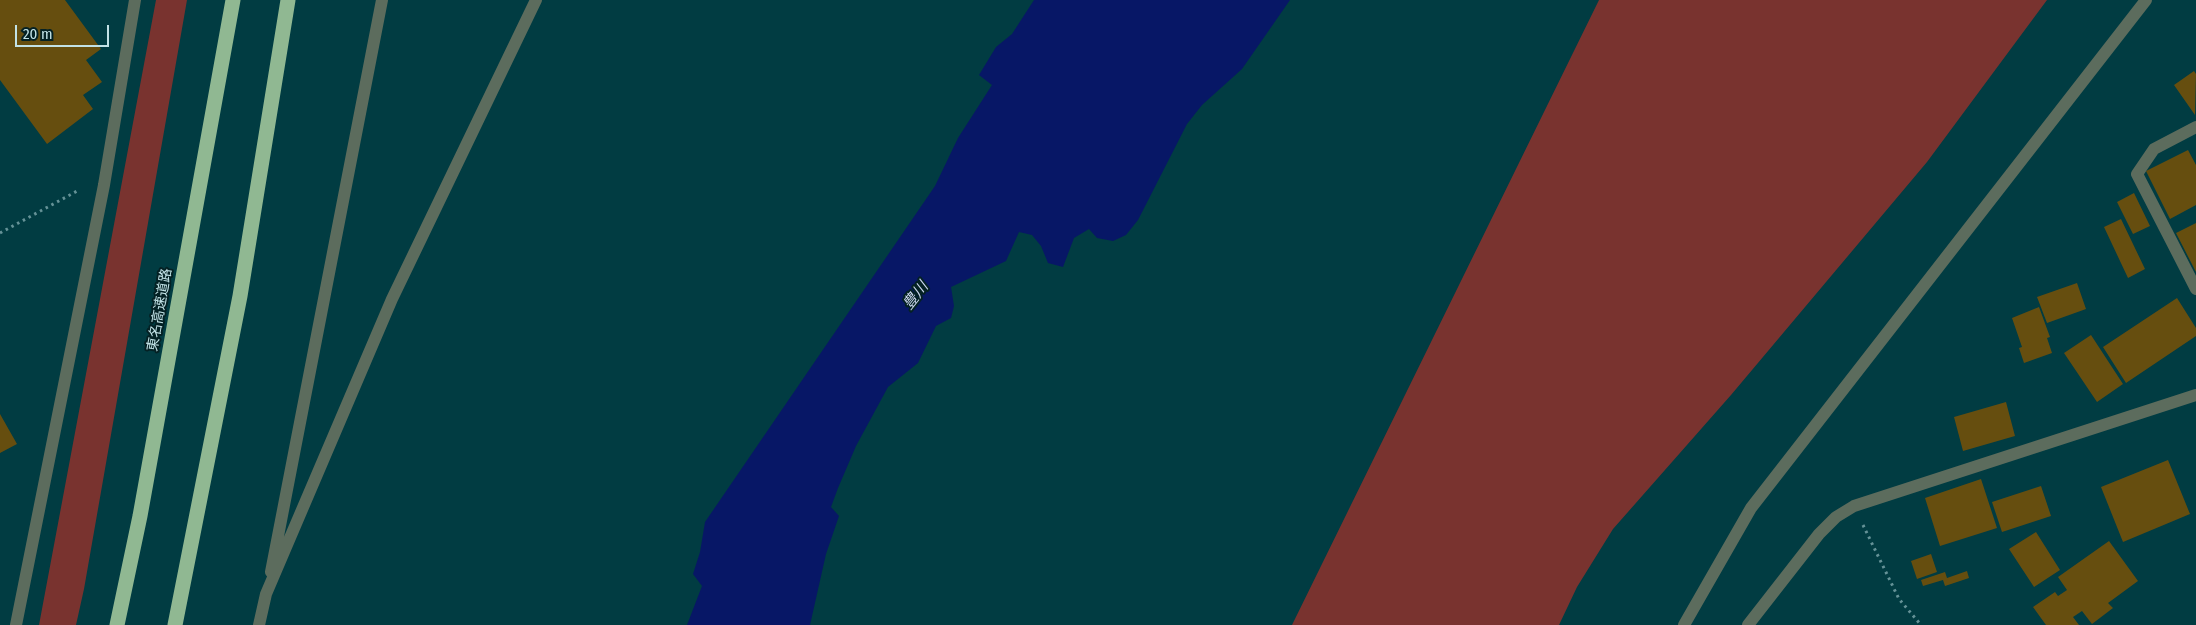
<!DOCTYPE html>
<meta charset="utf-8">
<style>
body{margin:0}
#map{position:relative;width:2196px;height:625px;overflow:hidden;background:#013c42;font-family:"Fira Sans Condensed",sans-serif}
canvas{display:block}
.scale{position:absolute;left:15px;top:25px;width:94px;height:22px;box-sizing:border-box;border:2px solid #c2e2e6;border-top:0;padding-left:6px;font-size:15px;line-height:18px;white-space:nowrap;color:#c2e2e6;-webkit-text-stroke:4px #042124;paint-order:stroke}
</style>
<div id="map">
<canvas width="2196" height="625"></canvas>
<div class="scale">20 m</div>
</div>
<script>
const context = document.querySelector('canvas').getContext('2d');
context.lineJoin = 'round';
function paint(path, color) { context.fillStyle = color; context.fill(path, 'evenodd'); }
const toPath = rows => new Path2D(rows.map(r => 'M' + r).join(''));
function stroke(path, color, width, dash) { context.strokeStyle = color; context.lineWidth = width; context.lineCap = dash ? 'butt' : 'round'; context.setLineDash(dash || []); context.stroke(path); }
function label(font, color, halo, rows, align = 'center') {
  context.font = font + ' "Fira Sans Condensed","Noto Sans JP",sans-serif'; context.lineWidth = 4; context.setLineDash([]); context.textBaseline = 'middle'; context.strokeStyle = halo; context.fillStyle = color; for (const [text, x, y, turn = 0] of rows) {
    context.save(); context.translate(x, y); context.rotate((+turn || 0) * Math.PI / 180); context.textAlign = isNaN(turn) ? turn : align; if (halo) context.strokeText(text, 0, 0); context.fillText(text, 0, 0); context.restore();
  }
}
const green = toPath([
 [156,0,187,0,84,589,76,625,39,625],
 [1599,0,2047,0,1927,162,1731,395,1613,529,1577,587,1559,625,1292,625]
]);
const water = toPath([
 [1034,0,1290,0,1242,69,1202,105,1187,124,1138,220,1126,235,1113,241,1097,238,1089,229,1074,238,1063,267,1048,263,1041,246,1032,235,1019,232,1006,261,951,287,954,306,951,318,936,326,918,363,888,387,856,446,838,488,831,507,839,516,826,554,810,625,687,625,702,586,693,574,700,552,705,522,935,186,958,138,992,85,979,75,996,47,1012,34]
]);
const building = toPath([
 [0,0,65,0,101,49,86,60,102,82,83,95,93,109,47,144,0,80],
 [2194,71,2196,74,2195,115,2174,85],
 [2188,150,2196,165,2196,205,2170,219,2146,171],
 [2134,193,2150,226,2133,234,2117,202],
 [2121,219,2145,269,2128,278,2104,227],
 [2196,223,2196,272,2176,233],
 [2077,283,2086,309,2047,323,2037,297],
 [2177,298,2196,328,2196,336,2126,383,2103,347],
 [2039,307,2050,337,2047,338,2052,353,2024,363,2019,348,2022,347,2012,318],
 [2091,335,2123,384,2097,402,2064,353],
 [2006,402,2015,436,1963,451,1954,417],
 [0,414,17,444,0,453],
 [2168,460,2190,514,2123,542,2101,487],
 [1981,479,1997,528,1940,546,1925,498],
 [2041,486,2051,516,2002,532,1992,502],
 [2036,532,2060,570,2034,587,2009,549],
 [2109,541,2138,581,2108,603,2113,608,2092,624,2082,611,2073,617,2079,625,2046,625,2033,607,2055,592,2058,596,2067,590,2058,577],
 [1931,554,1937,572,1917,579,1911,561],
 [1967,571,1969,578,1945,586,1943,580,1923,586,1921,580,1945,572,1947,578]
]);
const path = toPath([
 [0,233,79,190],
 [1863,525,1899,599,1921,625]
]);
const minor = toPath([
 [2196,127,2154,149,2137,174,2196,289],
 [271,572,382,0],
 [16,625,104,185,135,0],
 [259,625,266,594,392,299,536,0],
 [1684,625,1751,508,2146,0],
 [1748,625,1819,534,1836,517,1854,506,2196,395]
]);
const motorway = toPath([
 [117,625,140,516,233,0],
 [175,625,240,296,288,0]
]);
const streetNames = [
 ["東名高速道路",160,310,-80]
];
const waterNames = [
 ["豊川",916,296,-52]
];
paint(green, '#79332f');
paint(water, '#071766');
paint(building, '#664e0f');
stroke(path, '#659297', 3, [2.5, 4]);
stroke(minor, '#5c6c5d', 12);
stroke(motorway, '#90b892', 15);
label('14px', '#c2e2e6', '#042124', streetNames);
label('italic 15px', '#cbd6ed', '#042124', waterNames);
</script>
